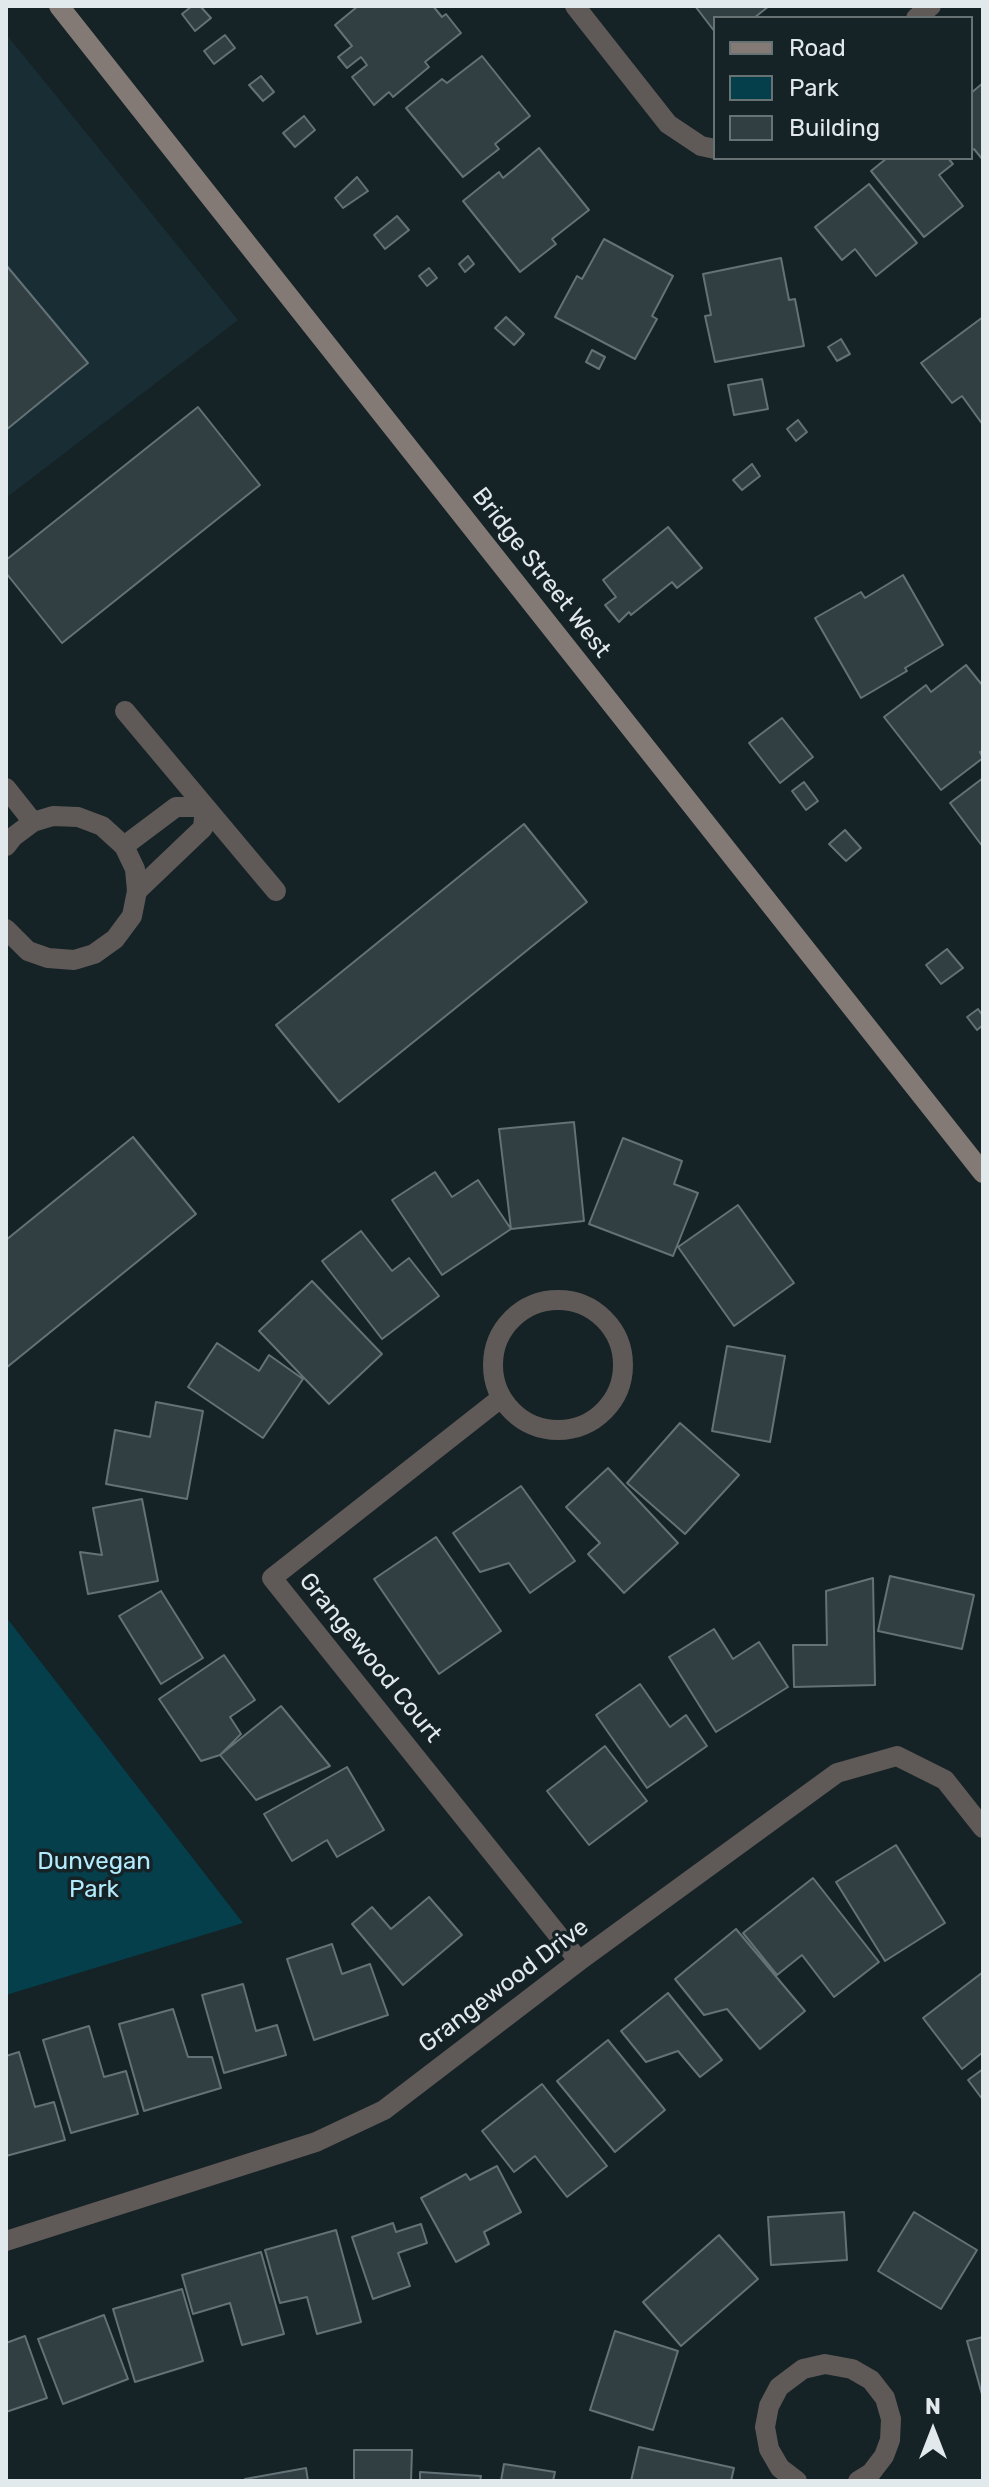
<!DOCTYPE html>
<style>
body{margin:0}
#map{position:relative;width:989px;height:2487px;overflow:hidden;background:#152226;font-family:Rubik,sans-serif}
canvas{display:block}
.frame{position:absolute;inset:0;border:8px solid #e1e9ec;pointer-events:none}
.legend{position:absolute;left:713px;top:16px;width:260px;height:144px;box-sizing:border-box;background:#152226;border:2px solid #677275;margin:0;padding:10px 14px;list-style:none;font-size:24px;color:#e1e9ec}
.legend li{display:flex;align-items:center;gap:16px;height:40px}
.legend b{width:40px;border:2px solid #677275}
.north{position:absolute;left:893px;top:2391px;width:80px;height:80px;-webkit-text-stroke:6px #152226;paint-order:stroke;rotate:0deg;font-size:22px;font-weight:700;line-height:32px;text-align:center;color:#e1e9ec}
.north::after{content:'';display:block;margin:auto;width:28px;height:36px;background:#e1e9ec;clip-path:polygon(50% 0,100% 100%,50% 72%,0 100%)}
</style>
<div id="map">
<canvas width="989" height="2487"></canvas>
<div class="frame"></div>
<ul class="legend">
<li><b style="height:10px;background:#837975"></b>Road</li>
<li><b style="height:22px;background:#053f4c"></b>Park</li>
<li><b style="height:22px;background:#313f43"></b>Building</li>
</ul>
<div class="north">N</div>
</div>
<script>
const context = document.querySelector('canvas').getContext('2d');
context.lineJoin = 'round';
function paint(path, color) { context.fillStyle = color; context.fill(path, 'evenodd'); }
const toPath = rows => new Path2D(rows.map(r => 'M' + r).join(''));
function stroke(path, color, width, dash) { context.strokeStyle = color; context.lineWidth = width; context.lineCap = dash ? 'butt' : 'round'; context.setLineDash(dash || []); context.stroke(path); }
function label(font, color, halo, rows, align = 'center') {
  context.font = font + ' Rubik,sans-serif'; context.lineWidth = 7; context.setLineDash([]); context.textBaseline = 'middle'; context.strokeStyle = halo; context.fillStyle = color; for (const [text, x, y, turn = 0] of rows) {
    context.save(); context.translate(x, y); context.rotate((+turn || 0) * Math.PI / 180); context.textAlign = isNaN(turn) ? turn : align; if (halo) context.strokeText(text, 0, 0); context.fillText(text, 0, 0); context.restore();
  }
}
const built = toPath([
 [6,34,238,320,6,498]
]);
const green = toPath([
 [6,1617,243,1923,6,1995]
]);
const building = toPath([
 [192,6,200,6,211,18,195,31,182,14,192,6],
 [358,6,433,6,442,17,446,14,461,33,425,62,429,67,393,97,389,92,374,105,352,77,367,65,361,57,347,68,338,57,352,46,335,25,358,6],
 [695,6,769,6,754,18,715,18,715,32,695,6],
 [225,35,235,48,214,64,204,51,225,35],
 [482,56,530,116,495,144,499,149,463,177,406,108,442,79,447,83,482,56],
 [261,76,274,92,263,101,249,85,261,76],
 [983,83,983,160,974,149,971,151,971,93,983,83],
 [304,116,315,130,295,147,283,133,304,116],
 [539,148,589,210,552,239,556,244,520,272,463,201,499,172,503,178,539,148],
 [887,158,948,158,953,164,939,175,963,206,924,237,871,171,887,158],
 [357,177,368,191,343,208,335,198,357,177],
 [869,184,917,243,876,276,855,249,842,260,815,227,869,184],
 [397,216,409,230,385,249,374,235,397,216],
 [604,239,673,276,652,316,657,319,635,359,555,317,577,276,582,279,604,239],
 [468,256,474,264,465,272,459,264,468,256],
 [781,258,789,300,795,299,804,346,715,362,705,316,711,315,703,274,781,258],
 [6,265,88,363,6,430,6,265],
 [429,268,437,278,427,286,419,276,429,268],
 [506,317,524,334,514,345,495,328,506,317],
 [983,317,983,425,962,396,952,403,921,363,983,317],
 [841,339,850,354,837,361,828,347,841,339],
 [592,350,605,357,599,369,586,362,592,350],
 [762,379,768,409,734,415,728,385,762,379],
 [198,407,260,485,62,643,6,573,6,560,198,407],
 [798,420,807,432,796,441,787,429,798,420],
 [752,464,760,476,742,490,733,480,752,464],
 [668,527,702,568,677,588,672,582,631,615,629,612,619,622,605,605,616,597,603,580,668,527],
 [903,575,943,645,905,668,907,671,861,698,815,618,861,592,865,598,903,575],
 [966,665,983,686,983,750,980,752,983,758,941,790,884,717,926,685,931,692,966,665],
 [782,718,813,757,780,783,749,743,782,718],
 [983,778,983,847,950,803,983,778],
 [804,782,818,801,806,810,792,791,804,782],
 [524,824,587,902,339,1102,276,1025,524,824],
 [845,830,861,848,846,861,829,844,845,830],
 [947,949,963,968,941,984,926,965,947,949],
 [978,1009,983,1016,983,1025,977,1030,967,1017,978,1009],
 [574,1122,584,1221,511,1229,499,1129,574,1122],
 [133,1137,196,1214,6,1368,6,1240,133,1137],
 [623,1138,682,1161,674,1184,698,1193,673,1256,589,1224,623,1138],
 [435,1172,452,1197,478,1180,511,1229,442,1275,392,1200,435,1172],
 [738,1205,794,1283,734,1326,678,1247,738,1205],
 [361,1231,392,1271,409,1258,439,1296,382,1339,322,1261,361,1231],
 [312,1281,382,1354,329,1404,259,1331,312,1281],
 [217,1343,259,1371,269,1355,303,1379,263,1438,188,1387,217,1343],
 [727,1346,785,1356,770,1442,712,1431,727,1346],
 [156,1402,203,1411,187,1499,106,1484,115,1430,150,1437,156,1402],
 [680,1423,739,1475,685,1534,627,1483,680,1423],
 [608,1468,678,1543,624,1593,588,1554,600,1543,566,1507,608,1468],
 [521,1486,575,1561,530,1593,509,1563,480,1572,453,1533,521,1486],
 [142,1499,158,1581,88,1594,80,1552,102,1555,93,1508,142,1499],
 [436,1537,501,1631,439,1674,374,1579,436,1537],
 [890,1576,974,1595,962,1649,878,1631,890,1576],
 [873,1578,875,1685,794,1687,793,1645,827,1645,826,1591,873,1578],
 [161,1591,203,1658,161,1684,119,1616,161,1591],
 [714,1629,733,1659,759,1642,788,1687,716,1732,669,1657,714,1629],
 [224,1655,255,1700,230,1717,241,1734,220,1755,201,1761,159,1699,224,1655],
 [640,1684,670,1727,686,1715,707,1746,647,1788,596,1715,640,1684],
 [281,1706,330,1766,256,1800,220,1755,281,1706],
 [605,1746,647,1801,589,1845,547,1791,605,1746],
 [347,1767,384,1830,337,1857,327,1840,292,1861,264,1814,347,1767],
 [896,1845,945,1923,885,1961,836,1882,896,1845],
 [813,1878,879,1962,834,1997,802,1955,777,1975,743,1933,813,1878],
 [429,1897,462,1935,403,1985,352,1924,372,1907,391,1929,429,1897],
 [736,1929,805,2011,760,2049,727,2009,704,2015,675,1979,736,1929],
 [332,1944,342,1974,370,1964,388,2015,314,2040,287,1959,332,1944],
 [983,1972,983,2052,962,2069,923,2018,983,1972],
 [243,1984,256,2031,277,2025,286,2055,224,2073,202,1995,243,1984],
 [668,1993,722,2060,700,2077,678,2051,646,2062,621,2031,668,1993],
 [173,2009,188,2057,212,2057,221,2088,144,2111,119,2024,173,2009],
 [89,2026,104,2077,126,2071,138,2114,71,2133,43,2040,89,2026],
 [608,2040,665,2110,615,2152,557,2081,608,2040],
 [19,2052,35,2107,54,2102,65,2140,6,2156,6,2056,19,2052],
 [983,2069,983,2100,968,2080,983,2069],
 [542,2084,607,2166,567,2197,535,2156,514,2172,482,2131,542,2084],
 [497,2166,521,2212,484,2232,489,2244,456,2262,421,2198,466,2174,470,2180,497,2166],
 [844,2212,847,2260,771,2265,768,2217,844,2212],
 [914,2212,977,2250,941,2309,878,2271,914,2212],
 [393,2223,396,2232,421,2224,427,2243,398,2253,410,2286,373,2299,352,2237,393,2223],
 [336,2230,361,2322,317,2334,307,2297,280,2303,265,2250,336,2230],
 [719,2235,758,2279,681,2346,643,2302,719,2235],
 [261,2252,284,2334,242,2345,230,2303,193,2314,182,2275,261,2252],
 [182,2289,203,2361,135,2382,113,2309,182,2289],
 [104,2315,128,2379,63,2404,38,2339,104,2315],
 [615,2331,678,2351,653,2430,590,2410,615,2331],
 [25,2336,47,2398,6,2412,6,2343,25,2336],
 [983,2337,983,2398,967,2341,983,2337],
 [639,2447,734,2468,731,2481,631,2481,639,2447],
 [354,2450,412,2450,411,2481,354,2481,354,2450],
 [504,2464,555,2472,553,2481,501,2481,504,2464],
 [306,2468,308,2481,245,2481,245,2479,306,2468],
 [420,2472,481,2476,480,2481,420,2481,420,2472]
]);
const lane = toPath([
 [125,711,276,891],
 [124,846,176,807,205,807,203,828,137,891]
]);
const street = toPath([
 [575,6,668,124,701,146,715,149],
 [916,18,931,6],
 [6,788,33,822],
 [6,846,13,837,33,822,53,816,78,817,102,826,124,846,135,869,137,891,132,916,115,939,94,954,74,960,48,958,28,951,6,929],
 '493 1365a65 65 0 1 1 130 0a65 65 0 1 1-130 0Z',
 [501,1398,272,1578,579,1961],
 [6,2241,316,2142,384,2110,579,1961,837,1773,897,1756,945,1780,983,1828],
 [797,2481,780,2468,769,2449,765,2427,769,2406,779,2387,803,2369,825,2364,852,2369,871,2380,885,2398,891,2419,890,2440,884,2456,871,2473,858,2481]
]);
const secondary = toPath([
 [59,6,983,1173]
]);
const streetNames = [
 ["Bridge Street West",541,573,52],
 ["Grangewood Court",370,1658,51],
 ["Grangewood Drive",504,1986,-37]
];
const parkNames = [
 ["Dunvegan",94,1862],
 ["Park",94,1890]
];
paint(built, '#192e34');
paint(green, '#053f4c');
paint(building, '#313f43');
stroke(building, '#637276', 2);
stroke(lane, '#5f5957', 20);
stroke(street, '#5f5957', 20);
stroke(secondary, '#837975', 20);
label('24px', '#e1e9ec', '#152226', streetNames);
label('24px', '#b3ebfc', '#152226', parkNames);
</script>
